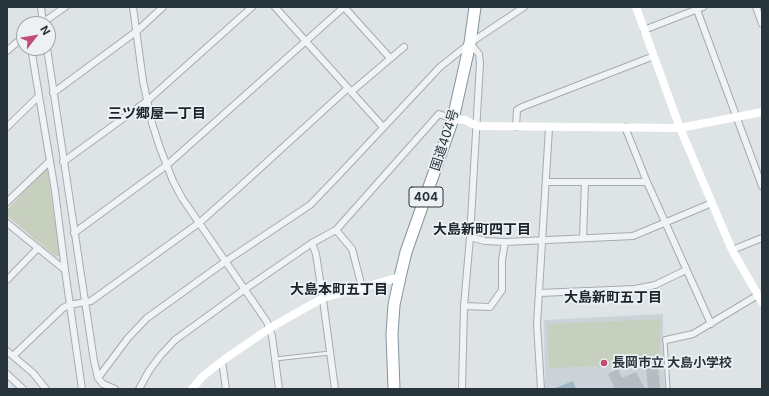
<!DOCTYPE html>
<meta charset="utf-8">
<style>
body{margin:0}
#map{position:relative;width:769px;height:396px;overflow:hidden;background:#dee3e6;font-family:Inter,sans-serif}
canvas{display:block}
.frame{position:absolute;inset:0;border:8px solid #28343c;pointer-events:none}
.north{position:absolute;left:16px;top:16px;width:40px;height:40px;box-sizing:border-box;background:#edf1f4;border:1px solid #9ea5aa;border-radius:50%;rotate:59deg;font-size:11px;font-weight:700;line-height:16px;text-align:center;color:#28343c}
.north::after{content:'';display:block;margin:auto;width:14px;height:18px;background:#c24b78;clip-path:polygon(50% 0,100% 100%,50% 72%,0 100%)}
</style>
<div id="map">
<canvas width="769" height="396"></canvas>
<div class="frame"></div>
<div class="north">N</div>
</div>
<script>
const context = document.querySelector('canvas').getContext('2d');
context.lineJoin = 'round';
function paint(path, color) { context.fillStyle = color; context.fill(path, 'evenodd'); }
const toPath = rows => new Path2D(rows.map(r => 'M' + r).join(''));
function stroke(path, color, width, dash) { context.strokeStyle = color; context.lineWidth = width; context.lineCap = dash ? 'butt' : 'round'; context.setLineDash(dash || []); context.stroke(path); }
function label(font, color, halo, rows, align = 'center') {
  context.font = font + ' Inter,"Noto Sans JP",sans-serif'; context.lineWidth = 3.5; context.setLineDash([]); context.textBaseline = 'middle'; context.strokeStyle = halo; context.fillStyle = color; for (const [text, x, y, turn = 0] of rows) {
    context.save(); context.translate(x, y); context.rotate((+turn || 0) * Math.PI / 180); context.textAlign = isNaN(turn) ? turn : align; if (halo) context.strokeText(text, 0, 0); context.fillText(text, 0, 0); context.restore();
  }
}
const built = toPath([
 [663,314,663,337,662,337,665,389,545,389,544,320]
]);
const green = toPath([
 [47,167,60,255,56,257,7,216,7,210],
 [661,319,659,364,549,368,547,324]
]);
const water = toPath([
 [573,381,576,389,553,389]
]);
const building = toPath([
 [650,366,658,366,660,389,648,389,646,369,650,368],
 [618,369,622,378,636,372,645,389,615,389,608,374]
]);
const lane = toPath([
 [666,340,665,341,668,389],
 [275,359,330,353]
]);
const street = toPath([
 [41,7,43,24],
 [133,7,143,81,152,123,160,148,173,181,182,198,267,322,272,336,279,389],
 [275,7,383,127],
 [756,7,762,24],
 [697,10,762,186],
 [41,24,65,7],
 [644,30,703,7],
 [31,48,55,191,65,270],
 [47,48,94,361,98,378,103,384,115,389],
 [7,51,24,36],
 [351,92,404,47],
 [53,93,137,31,163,7],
 [7,127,39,96],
 [516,127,517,110,522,107,654,56],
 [625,127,647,182,711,324],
 [63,162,147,101,252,7],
 [546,182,647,182],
 [7,202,50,161],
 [7,223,65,270,82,389],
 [336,230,352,249,362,287],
 [74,233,167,165,344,7,390,58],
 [470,237,485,241,505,242,633,236,712,203],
 [583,238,585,182],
 [312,243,316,254,324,307,335,389],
 [732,250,762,238],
 [7,280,38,248],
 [539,293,635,289,655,285,686,270],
 [464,306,490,307,502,290,502,260,505,242],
 [666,340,693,334,758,295],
 [7,351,33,373,46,389],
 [13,356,63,308,69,305,91,301,199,223,234,192,348,88],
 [222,361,226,389],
 [7,374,23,389],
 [98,378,128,338,147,318,226,261,310,205,337,177,440,67,470,43,524,7],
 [139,389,149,371,160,356,175,340,245,289,312,243,336,230,439,114,453,119],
 [462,389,464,306,470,237,480,63,479,54,470,43],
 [541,389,537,324,549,128]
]);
const secondary = toPath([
 [636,7,680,128,732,250,762,302],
 [453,119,465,120,477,126,680,128,762,112],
 [192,389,202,377,222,361,270,328,298,312,323,298,400,277]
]);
const highway = toPath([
 [394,389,392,334,394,305,400,277,406,252,453,119,470,43,475,7]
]);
const markers = [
 [604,363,4,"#c24b78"]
];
const shields = [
 [426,197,34]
];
const shieldNames = [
 ["404",426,197]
];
const streetNames = [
 ["国道404号",445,140,-72]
];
const poiNames = [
 ["長岡市立 大島小学校",612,363]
];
const neighbourhoodNames = [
 ["三ツ郷屋一丁目",157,114],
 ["大島新町四丁目",482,230],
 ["大島本町五丁目",339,290],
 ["大島新町五丁目",613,298]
];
paint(built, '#ccd3d8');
paint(green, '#c7cfbf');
paint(water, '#9bb8c4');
paint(building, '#b5bdc2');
stroke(lane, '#a4abb0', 5);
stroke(street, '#a4abb0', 8);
stroke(highway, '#86939b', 13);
stroke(lane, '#f0f3f5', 3);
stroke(street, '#f0f3f5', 6);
stroke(secondary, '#fff', 8);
stroke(highway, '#fff', 11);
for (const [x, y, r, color] of markers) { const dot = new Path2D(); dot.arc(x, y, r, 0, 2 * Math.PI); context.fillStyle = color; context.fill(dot); stroke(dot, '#edf1f4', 1.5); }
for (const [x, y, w] of shields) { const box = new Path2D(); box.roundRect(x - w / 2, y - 10, w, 20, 3); context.fillStyle = '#edf1f4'; context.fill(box); stroke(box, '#28343c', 1); }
label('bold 12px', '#28343c', null, shieldNames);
label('13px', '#28343c', '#edf1f4', streetNames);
label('bold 13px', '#28343c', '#edf1f4', poiNames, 'left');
label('bold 14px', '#1b242c', '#edf1f4', neighbourhoodNames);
</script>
